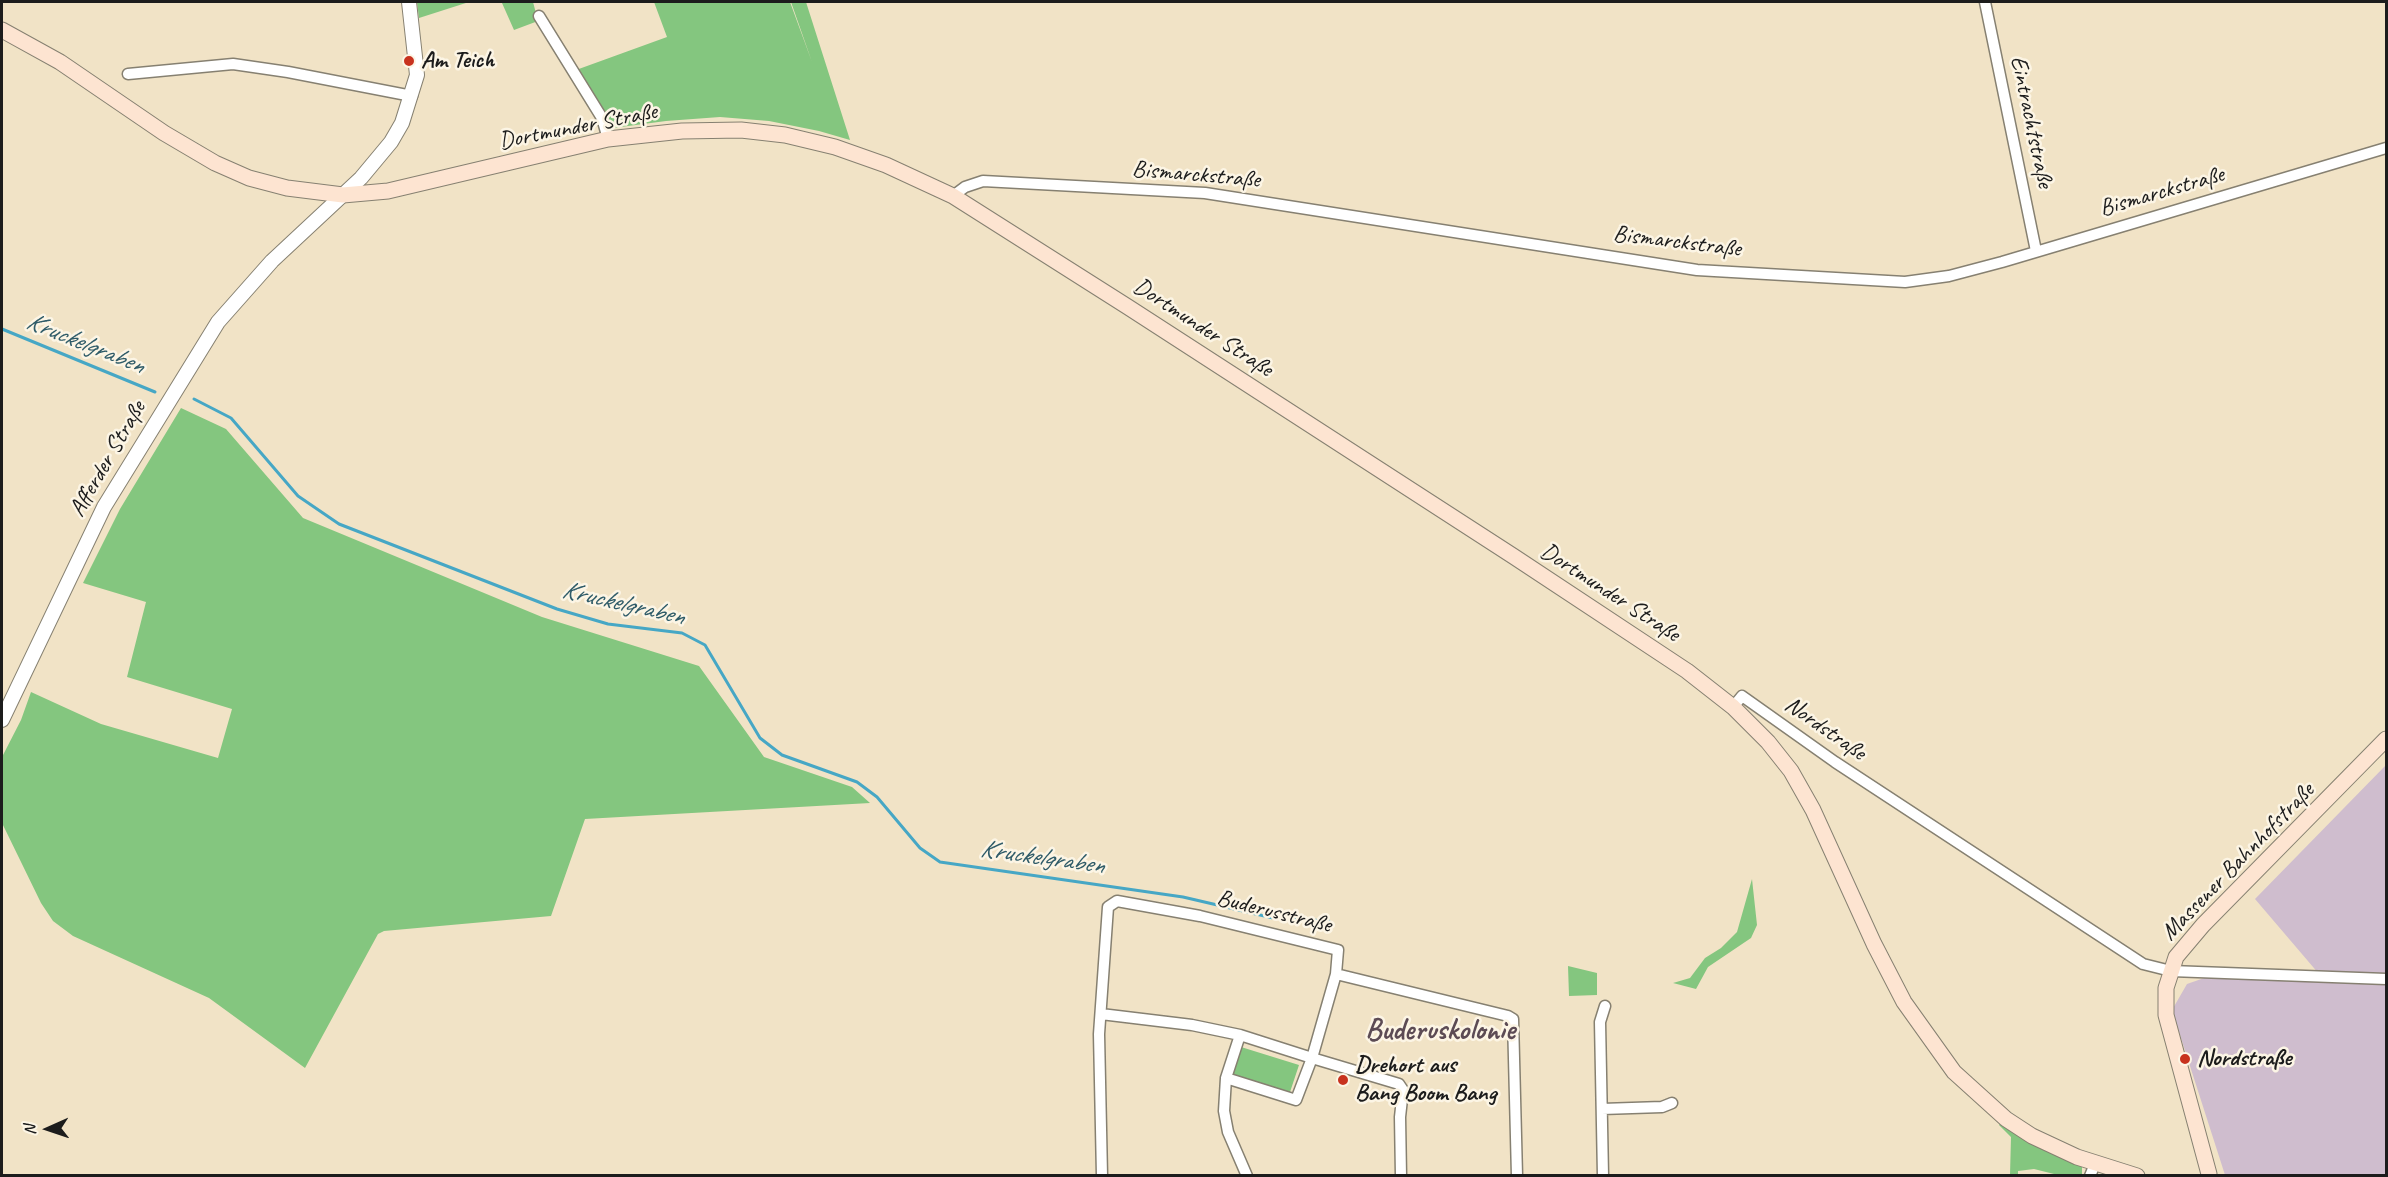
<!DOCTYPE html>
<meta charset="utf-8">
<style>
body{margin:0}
#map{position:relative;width:2388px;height:1177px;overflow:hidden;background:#f1e3c6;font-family:Caveat,sans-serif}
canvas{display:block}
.frame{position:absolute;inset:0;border:3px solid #1c1c1c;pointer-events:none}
.north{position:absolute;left:18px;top:1099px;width:60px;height:60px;-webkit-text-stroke:4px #fcf5e5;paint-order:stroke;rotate:267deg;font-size:16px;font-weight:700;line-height:24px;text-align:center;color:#1c1c1c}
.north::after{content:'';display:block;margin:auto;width:21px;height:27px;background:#1c1c1c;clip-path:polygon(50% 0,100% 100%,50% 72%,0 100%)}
</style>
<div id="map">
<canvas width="2388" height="1177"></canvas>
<div class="frame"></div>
<div class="north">N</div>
</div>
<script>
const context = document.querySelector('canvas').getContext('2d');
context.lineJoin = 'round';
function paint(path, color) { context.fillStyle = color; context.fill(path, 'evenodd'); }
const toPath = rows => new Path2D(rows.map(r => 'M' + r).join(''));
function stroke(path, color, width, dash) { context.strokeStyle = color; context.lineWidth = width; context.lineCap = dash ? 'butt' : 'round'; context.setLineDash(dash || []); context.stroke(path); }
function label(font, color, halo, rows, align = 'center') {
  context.font = font + ' Caveat,sans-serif'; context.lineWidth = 5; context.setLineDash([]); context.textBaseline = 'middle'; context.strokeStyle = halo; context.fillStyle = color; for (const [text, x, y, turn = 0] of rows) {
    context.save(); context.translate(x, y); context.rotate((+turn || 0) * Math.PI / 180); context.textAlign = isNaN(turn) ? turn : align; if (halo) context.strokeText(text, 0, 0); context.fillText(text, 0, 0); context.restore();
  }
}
const industrial = toPath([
 [2386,765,2386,1175,2225,1175,2172,1010,2187,984,2207,977,2325,981,2255,899]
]);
const green = toPath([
 [417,2,533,2,538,21,514,30,502,3,469,2,419,18],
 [654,2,790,2,812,62,791,2,806,2,850,140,819,131,769,121,720,117,666,121,613,128,576,70,667,37],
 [181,408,226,429,303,518,542,617,699,666,764,757,852,787,870,803,585,819,551,916,384,931,378,934,305,1068,209,998,73,936,53,921,41,903,2,823,2,757,21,720,31,692,101,724,218,758,232,709,127,677,146,602,83,583,120,509],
 [1752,879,1757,925,1751,938,1708,967,1696,989,1673,983,1690,978,1705,958,1721,948,1737,932],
 [1568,966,1597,973,1597,995,1569,996],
 [1241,1047,1299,1065,1289,1095,1232,1077],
 [2001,1122,2082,1166,2082,1175,2058,1175,2034,1169,2018,1171,2018,1175,2010,1175,2011,1137,1999,1125]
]);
const stream = toPath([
 [2,329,155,392],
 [194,399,231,418,298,496,339,524,557,609,608,624,682,633,705,645,760,738,782,755,857,782,877,797,920,848,940,862,1183,897,1273,918,1329,921]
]);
const minor = toPath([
 [1985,2,2036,251],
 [539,16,602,118,608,139],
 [128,74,233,64,288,72,412,96],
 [953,196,965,187,983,181,1205,193,1697,270,1905,282,1949,276,2002,262,2386,148],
 [1733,707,1742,696,1835,762,2143,964,2171,971,2386,979],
 [1336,974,1508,1016,1513,1019,1517,1176],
 [1101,1014,1192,1025,1240,1035],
 [1226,1078,1296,1100,1312,1058,1399,1084,1403,1090,1400,1117,1401,1176],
 [1602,1109,1662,1107,1672,1103],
 [1102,1176,1099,1034,1108,907,1117,901,1200,916,1338,950,1336,974,1312,1058,1240,1035,1226,1078,1224,1111,1228,1132,1247,1176],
 [1603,1176,1600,1022,1605,1006],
 [2090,1176,2095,1164]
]);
const tertiary = toPath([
 [2,720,104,507,218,322,272,261,361,178,391,142,402,123,417,75,409,2]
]);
const secondary = toPath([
 [2,30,60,62,164,133,215,163,249,178,287,188,343,195,388,191,608,139,682,131,741,130,785,135,835,147,886,165,953,196,1128,307,1513,556,1687,671,1733,707,1768,742,1791,771,1813,810,1874,944,1904,1002,1954,1072,2006,1119,2032,1136,2077,1157,2137,1176],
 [2209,1174,2166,1015,2166,988,2176,957,2203,925,2386,739]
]);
const markers = [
 [409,61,6,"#c8321e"],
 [2185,1059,6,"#c8321e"],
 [1343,1080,6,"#c8321e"]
];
const poiNames = [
 ["Am Teich",421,61],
 ["Nordstraße",2197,1059],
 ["Drehort aus",1355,1066],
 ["Bang Boom Bang",1355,1094]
];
const streetNames = [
 ["Eintrachtstraße",2031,122,78],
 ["Dortmunder Straße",578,127,-11],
 ["Bismarckstraße",1196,175,5],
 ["Bismarckstraße",2162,192,-16],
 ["Bismarckstraße",1677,242,7],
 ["Dortmunder Straße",1203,328,33],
 ["Afferder Straße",108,459,-60],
 ["Dortmunder Straße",1610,593,33],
 ["Nordstraße",1825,729,35],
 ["Massener Bahnhofstraße",2238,862,-46],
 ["Buderusstraße",1274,912,14]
];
const waterNames = [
 ["Kruckelgraben",85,344,22],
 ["Kruckelgraben",623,604,13],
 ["Kruckelgraben",1042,858,8]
];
const districtNames = [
 ["Buderuskolonie",1440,1031]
];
paint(industrial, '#cfbdce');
paint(green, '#84c67f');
stroke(stream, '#46a7c5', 3);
stroke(minor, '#868071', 13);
stroke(tertiary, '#868071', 16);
stroke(secondary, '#868071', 17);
stroke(minor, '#fff', 10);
stroke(tertiary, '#fff', 14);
stroke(secondary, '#fde4d1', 15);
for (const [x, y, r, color] of markers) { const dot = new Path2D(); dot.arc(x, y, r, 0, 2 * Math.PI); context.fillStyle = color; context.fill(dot); stroke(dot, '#fcf5e5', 2); }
label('bold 24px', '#1c1c1c', '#fcf5e5', poiNames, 'left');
label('24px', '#1c1c1c', '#fcf5e5', streetNames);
label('italic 26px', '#2f5b68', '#fcf5e5', waterNames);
label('bold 30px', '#5c4b54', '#fcf5e5', districtNames);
</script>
